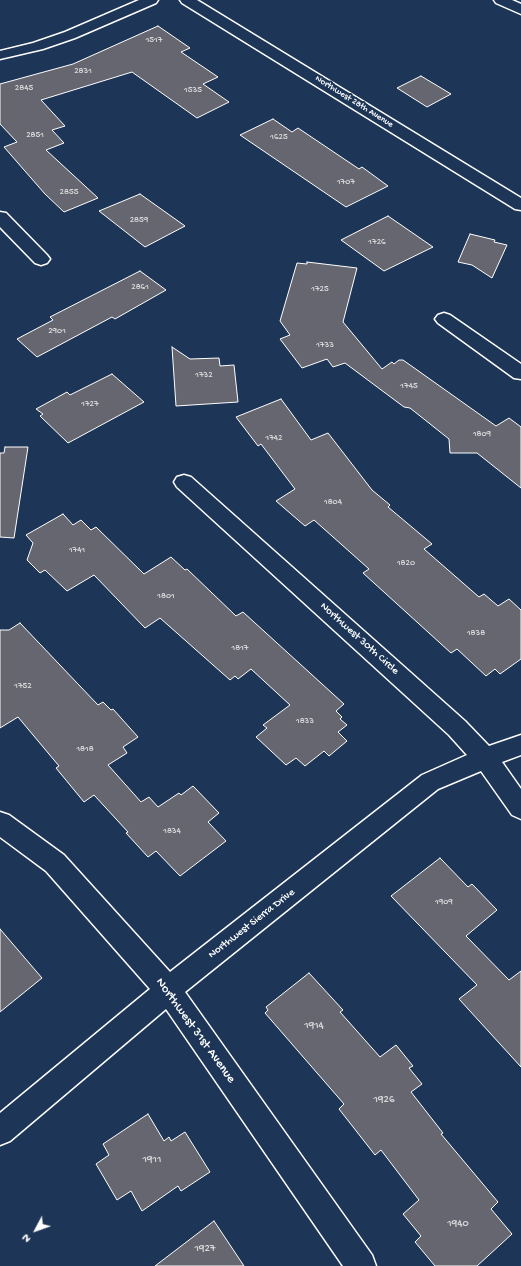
<!DOCTYPE html>
<style>
body{margin:0}
#map{position:relative;width:521px;height:1266px;overflow:hidden;background:#1d3557;font-family:"Gochi Hand",sans-serif}
canvas{display:block}
.north{position:absolute;left:16px;top:1210px;width:40px;height:40px;-webkit-text-stroke:3px #1d3557;paint-order:stroke;rotate:229deg;font-size:11px;font-weight:700;line-height:16px;text-align:center;color:#fff}
.north::after{content:'';display:block;margin:auto;width:14px;height:18px;background:#fff;clip-path:polygon(50% 0,100% 100%,50% 72%,0 100%)}
</style>
<div id="map">
<canvas width="521" height="1266"></canvas>
<div class="north">N</div>
</div>
<script>
const context = document.querySelector('canvas').getContext('2d');
context.lineJoin = 'round';
function paint(path, color) { context.fillStyle = color; context.fill(path, 'evenodd'); }
const toPath = rows => new Path2D(rows.map(r => 'M' + r).join(''));
function stroke(path, color, width, dash) { context.strokeStyle = color; context.lineWidth = width; context.lineCap = dash ? 'butt' : 'round'; context.setLineDash(dash || []); context.stroke(path); }
function label(font, color, halo, rows, align = 'center') {
  context.font = font + ' "Gochi Hand",sans-serif'; context.lineWidth = 4; context.setLineDash([]); context.textBaseline = 'middle'; context.strokeStyle = halo; context.fillStyle = color; for (const [text, x, y, turn = 0] of rows) {
    context.save(); context.translate(x, y); context.rotate((+turn || 0) * Math.PI / 180); context.textAlign = isNaN(turn) ? turn : align; if (halo) context.strokeText(text, 0, 0); context.fillText(text, 0, 0); context.restore();
  }
}
const building = toPath([
 [158,26,190,48,181,52,218,77,203,84,229,102,197,118,132,72,41,100,65,126,52,130,64,143,46,150,98,198,64,212,45,194,4,147,17,142,0,124,0,84,73,64,158,26],
 [421,76,451,94,427,107,397,88,421,76],
 [273,119,292,132,298,128,359,169,362,167,388,186,346,207,240,135,273,119],
 [140,194,185,226,145,247,99,211,140,194],
 [388,216,433,247,384,271,341,240,388,216],
 [470,234,495,240,494,242,507,245,492,278,472,265,458,262,470,234],
 [307,262,357,268,343,322,382,369,392,362,394,364,399,360,403,360,496,426,509,418,521,427,521,488,477,453,450,453,449,439,410,408,404,407,345,363,333,367,327,359,302,368,280,339,290,335,280,321,297,263,307,264,307,262],
 [140,271,166,290,115,319,112,317,37,357,17,339,53,320,50,317,140,271],
 [172,347,190,359,219,358,220,366,234,365,238,402,176,406,172,347],
 [112,374,144,402,68,443,40,416,43,414,36,409,67,392,70,395,112,374],
 [281,399,311,440,328,433,372,490,390,505,388,507,432,544,424,549,479,597,484,594,498,606,509,599,521,610,521,659,500,674,495,669,486,676,457,649,451,653,363,573,369,569,314,520,305,526,276,501,295,489,261,444,258,446,236,417,281,399],
 [5,447,28,447,14,538,0,537,0,453,4,453,5,447],
 [63,514,73,525,81,520,91,530,96,527,144,574,171,557,185,570,187,569,236,616,243,612,344,704,336,711,342,717,340,719,347,725,338,732,347,741,329,756,324,751,305,766,296,758,286,765,256,737,267,728,263,725,290,705,251,669,238,679,235,676,230,680,160,618,145,628,94,575,67,591,45,570,40,573,27,560,33,543,26,535,63,514],
 [20,623,98,705,103,702,111,710,113,709,138,737,123,747,127,753,108,765,141,802,149,797,158,807,179,793,181,795,193,786,219,813,208,822,226,841,180,876,156,851,148,857,126,833,128,832,94,795,84,802,56,768,59,766,18,717,0,728,0,630,9,630,20,623],
 [440,858,468,887,472,884,497,910,466,936,509,980,521,971,521,1067,459,999,477,985,391,896,440,858],
 [0,929,42,978,0,1012,0,929],
 [309,973,343,1010,340,1012,380,1057,396,1045,413,1066,409,1068,422,1084,411,1092,443,1133,441,1134,498,1202,491,1209,512,1234,477,1266,435,1266,415,1242,421,1236,403,1214,419,1200,381,1150,375,1155,339,1109,344,1104,265,1013,268,1010,266,1007,309,973],
 [148,1114,164,1141,169,1137,171,1141,185,1132,210,1172,181,1191,178,1186,142,1211,131,1191,117,1200,96,1164,109,1155,103,1144,148,1114],
 [214,1221,244,1266,155,1266,214,1221]
]);
const street = toPath([
 [139,0,158,0,156,3,75,38,43,49,0,59,0,51,33,43,65,32,139,0],
 [494,0,512,0,521,4,521,14,496,3,494,0],
 [0,212,6,213,47,255,50,259,47,263,41,265,35,263,0,227,0,212],
 [444,313,450,315,521,364,521,379,514,378,438,323,435,319,438,315,444,313],
 [184,475,191,477,465,721,489,746,521,735,521,755,502,762,521,789,521,819,512,815,481,771,438,789,185,992,372,1255,376,1266,343,1266,166,1009,10,1141,0,1145,0,1113,150,989,46,871,0,837,0,812,9,815,64,855,170,972,422,775,467,755,449,735,177,487,174,482,177,477,184,475]
]);
const secondary = toPath([
 [180,0,197,0,521,198,521,210,515,209,182,3,180,0]
]);
const numberNames = [
 ["1517",154,41],
 ["2831",83,72],
 ["2845",24,89],
 ["1535",193,91],
 ["2851",35,136],
 ["1625",279,138],
 ["1707",346,183],
 ["2855",69,193],
 ["2859",139,221],
 ["1726",377,243],
 ["2861",140,288],
 ["1725",320,290],
 ["2901",57,332],
 ["1733",325,346],
 ["1732",204,376],
 ["1745",409,387],
 ["1727",90,405],
 ["1809",482,435],
 ["1742",274,439],
 ["1804",333,503],
 ["1741",77,551],
 ["1820",406,564],
 ["1801",166,597],
 ["1838",476,634],
 ["1817",240,649],
 ["1752",23,687],
 ["1833",305,722],
 ["1818",85,750],
 ["1834",172,832],
 ["1909",444,903]
];
const farStreetnames = [
 ["Northwest 28th Avenue",354,102,32]
];
const streetNames = [
 ["Northwest 30th Circle",359,639,42],
 ["Northwest Sierra Drive",252,924,-38]
];
const nearNumbernames = [
 ["1914",314,1026],
 ["1926",384,1100],
 ["1911",152,1160],
 ["1940",458,1224],
 ["1927",205,1249]
];
const nearStreetnames = [
 ["Northwest 31st Avenue",195,1031,54]
];
paint(building, '#65666f');
stroke(building, '#fff', 1);
stroke(street, '#fff', 3);
stroke(secondary, '#fff', 3);
paint(street, '#1d3557');
paint(secondary, '#1d3557');
label('9px', '#d8d9db', null, numberNames);
label('9px', '#fff', '#1d3557', farStreetnames);
label('11px', '#fff', '#1d3557', streetNames);
label('11px', '#d8d9db', null, nearNumbernames);
label('13px', '#fff', '#1d3557', nearStreetnames);
</script>
